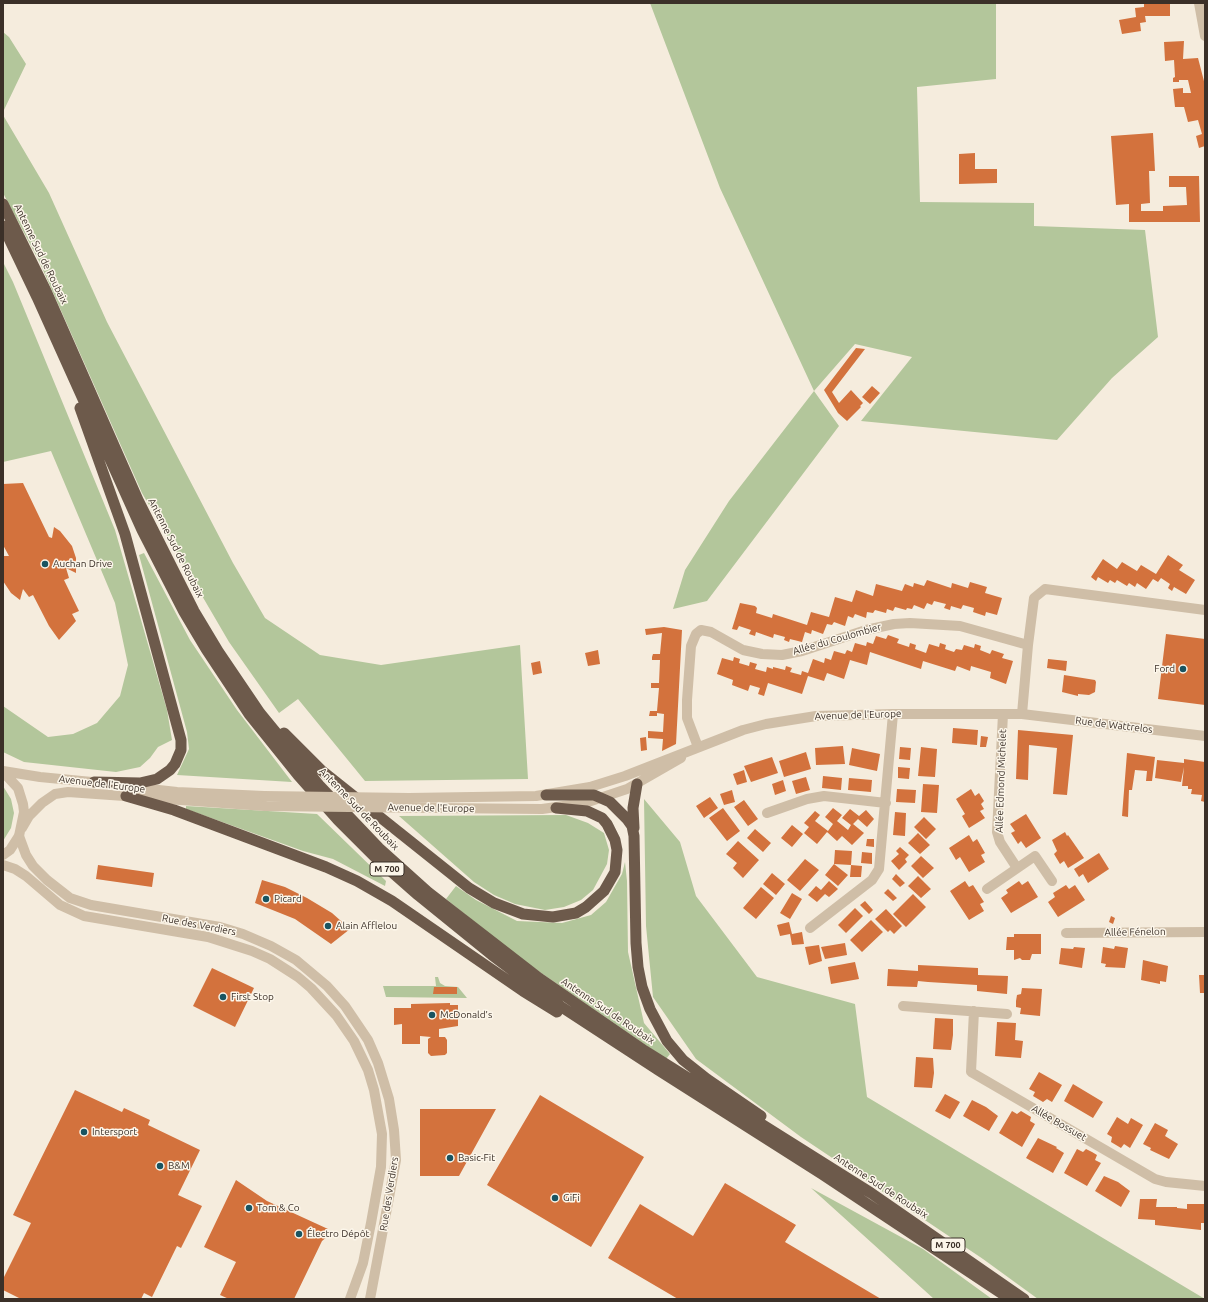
<!DOCTYPE html>
<meta charset="utf-8">
<style>
body{margin:0}
#map{position:relative;width:1208px;height:1302px;overflow:hidden;background:#f5ecdd;font-family:Ubuntu,sans-serif}
canvas{display:block}
.frame{position:absolute;inset:0;border:4px solid #3b3028;pointer-events:none}
</style>
<div id="map">
<canvas width="1208" height="1302"></canvas>
<div class="frame"></div>
</div>
<script>
const context = document.querySelector('canvas').getContext('2d');
context.lineJoin = 'round';
function paint(path, color) { context.fillStyle = color; context.fill(path, 'evenodd'); }
const toPath = rows => new Path2D(rows.map(r => 'M' + r).join(''));
function stroke(path, color, width, dash) { context.strokeStyle = color; context.lineWidth = width; context.lineCap = dash ? 'butt' : 'round'; context.setLineDash(dash || []); context.stroke(path); }
function label(font, color, halo, rows, align = 'center') {
  context.font = font + ' Ubuntu,sans-serif'; context.lineWidth = 3; context.setLineDash([]); context.textBaseline = 'middle'; context.strokeStyle = halo; context.fillStyle = color; for (const [text, x, y, turn = 0] of rows) {
    context.save(); context.translate(x, y); context.rotate((+turn || 0) * Math.PI / 180); context.textAlign = isNaN(turn) ? turn : align; if (halo) context.strokeText(text, 0, 0); context.fillText(text, 0, 0); context.restore();
  }
}
const green = toPath([
 [650,3,996,3,996,79,917,87,920,202,1034,203,1034,226,1145,230,1158,337,1112,378,1057,440,861,421,912,357,855,344,814,391,839,426,707,601,673,609,685,570,729,501,814,391,720,188],
 [3,32,9,37,26,64,3,112],
 [3,115,49,193,107,322,233,563,265,618,320,655,381,665,520,645,528,779,365,781,298,699,279,713,229,642,142,493,39,261,3,193],
 [3,262,13,282,115,530,167,710,172,740,158,747,150,758,140,767,116,772,24,762,3,752,3,706,48,737,73,734,97,723,120,696,128,665,115,603,51,451,3,462],
 [144,553,190,640,237,710,292,782,177,775,189,749,187,732,139,555],
 [3,786,11,799,14,813,11,828,3,841],
 [644,799,680,842,696,896,757,977,855,1004,867,1097,1205,1299,1038,1299,983,1259,801,1137,696,1059,653,997,646,926],
 [186,806,317,814,386,881,385,886,333,859,303,851,186,809],
 [566,815,588,823,604,833,609,850,607,864,593,890,581,900,564,907,545,910,515,904,494,895,474,882,399,816],
 [625,862,627,881,628,952,644,1023,670,1054,666,1059,521,959,446,899,456,886,476,900,517,921,562,923,591,915,606,902,622,874],
 [435,977,438,977,440,983,445,986,458,987,467,998,386,997,383,986,436,986],
 [811,1188,923,1249,992,1299,934,1299]
]);
const building = toPath([
 [1144,3,1170,3,1170,16,1145,16,1146,22,1140,23,1141,31,1122,34,1119,20,1136,17,1135,8,1144,7],
 [1184,41,1183,59,1198,58,1205,85,1205,146,1199,148,1196,136,1202,134,1198,120,1188,122,1184,107,1175,107,1173,89,1183,88,1183,93,1191,93,1188,80,1179,80,1179,82,1173,82,1173,78,1175,77,1174,60,1165,61,1164,42],
 [1153,133,1155,171,1149,171,1150,203,1141,204,1141,211,1163,211,1163,206,1187,205,1186,187,1169,187,1169,176,1199,176,1200,222,1129,222,1129,204,1116,205,1111,136],
 [975,153,975,169,997,169,997,183,959,184,959,154],
 [856,348,865,349,832,392,839,403,851,390,863,403,860,406,861,407,847,421,838,413,824,390],
 [872,386,880,393,870,404,862,397],
 [23,483,49,537,52,538,54,527,60,531,72,546,76,558,76,573,66,568,69,578,64,580,79,611,72,614,76,621,59,640,49,626,33,595,29,597,23,589,20,600,11,593,3,581,3,556,9,556,3,545,3,484],
 [1168,555,1183,565,1179,570,1195,580,1186,594,1174,587,1172,591,1168,588,1170,584,1161,578,1158,582,1153,579,1146,589,1137,583,1135,587,1129,583,1127,586,1117,580,1115,583,1110,580,1108,583,1098,577,1096,581,1091,577,1103,559,1117,569,1122,562,1137,571,1141,565,1156,574],
 [927,580,951,588,952,583,968,588,970,582,987,587,985,593,1002,598,997,615,986,612,985,616,973,612,974,608,963,605,961,609,951,606,950,610,944,608,946,604,934,601,932,605,927,603,924,609,914,605,912,609,907,608,906,610,895,607,893,611,887,609,886,613,875,610,873,613,867,612,866,618,855,614,853,618,848,616,845,626,834,622,832,625,827,624,823,634,812,630,811,634,805,632,802,642,790,639,789,642,784,640,785,637,774,634,773,638,756,632,755,636,749,634,751,630,739,626,737,630,732,629,740,603,755,606,757,608,756,613,772,618,773,614,807,625,811,612,829,617,835,597,852,602,856,590,873,596,876,584,902,591,905,584,913,587,914,583,924,586],
 [664,627,682,630,676,744,662,751,663,739,648,738,648,731,663,732,664,714,657,713,657,716,649,716,650,711,657,711,659,688,651,688,651,683,659,683,660,660,652,660,652,657,653,654,660,654,662,633,646,635,645,629],
 [1166,634,1205,639,1205,705,1158,699],
 [888,635,899,639,897,643,909,647,910,643,916,645,915,649,926,653,929,644,939,647,940,643,946,645,945,649,954,652,956,649,962,650,964,645,974,648,975,644,981,646,980,650,990,654,992,650,1004,654,1002,658,1013,661,1006,684,990,678,991,672,971,666,970,671,957,666,955,671,923,661,921,669,870,652,867,665,850,660,844,679,827,673,824,681,808,676,802,694,768,683,764,696,758,694,760,688,750,685,748,691,732,685,733,680,717,674,722,658,733,661,734,657,740,659,739,663,749,666,750,662,757,664,755,669,766,672,767,667,773,669,773,667,785,670,786,666,792,668,790,672,801,675,802,671,808,673,813,659,824,663,825,658,831,660,834,651,845,654,847,650,852,652,855,643,866,646,867,642,873,644,876,636,886,639],
 [598,650,600,664,588,666,585,653],
 [1048,659,1067,661,1066,671,1047,668],
 [540,661,542,673,533,675,531,663],
 [1064,675,1095,680,1096,682,1095,692,1089,695,1078,694,1078,696,1062,692],
 [953,728,978,730,977,745,952,743],
 [1018,730,1073,735,1067,795,1053,794,1057,748,1029,745,1028,780,1016,779],
 [981,736,988,737,986,747,980,747],
 [646,737,647,750,641,751,640,738],
 [843,746,845,764,816,765,815,748],
 [900,747,911,748,910,760,899,759],
 [921,747,937,749,935,777,918,776],
 [852,748,880,754,877,771,849,765],
 [806,752,811,769,784,777,779,761],
 [1127,753,1155,757,1152,781,1146,781,1147,771,1135,770,1132,790,1129,790,1128,817,1122,816],
 [772,757,778,773,751,782,744,766],
 [1184,759,1205,762,1205,802,1201,801,1202,795,1191,794,1192,789,1188,789,1188,786,1182,786,1184,767,1181,782,1155,778,1157,760,1184,763],
 [898,767,910,768,909,779,898,778],
 [744,770,747,782,737,785,733,774],
 [823,776,842,778,841,790,822,788],
 [806,777,810,790,796,794,792,781],
 [849,778,872,780,871,792,848,790],
 [783,780,786,791,775,795,772,784],
 [923,784,939,785,937,813,921,812],
 [897,789,916,790,915,803,896,802],
 [971,789,975,796,979,793,984,801,981,804,984,809,980,811,985,818,969,828,962,816,965,814,956,799],
 [732,790,735,802,724,805,720,794],
 [710,797,718,808,704,818,696,806],
 [744,800,758,819,748,826,734,807],
 [723,808,740,831,727,841,709,818],
 [833,808,842,815,837,821,848,830,851,825,842,818,850,809,859,816,866,810,874,819,867,827,858,819,853,824,864,833,852,845,842,836,837,841,827,832,817,844,804,833,809,827,804,823,815,811,820,815,815,821,828,831,833,824,825,817],
 [895,812,906,813,905,836,893,835],
 [1026,814,1041,838,1026,848,1021,841,1018,844,1011,833,1015,831,1010,824],
 [924,817,936,829,926,839,914,827],
 [792,825,803,834,792,847,781,838],
 [755,829,771,843,763,852,747,838],
 [1065,832,1067,836,1068,835,1084,858,1068,868,1064,861,1060,864,1054,854,1057,851,1052,840],
 [918,833,930,845,920,854,908,843],
 [969,835,973,842,977,839,985,853,981,855,985,862,969,872,960,857,956,860,949,848],
 [867,839,874,839,874,847,866,846],
 [738,841,759,860,743,878,733,868,737,863,726,854],
 [900,847,909,855,905,859,907,862,899,870,891,861,899,854,896,851],
 [835,850,852,851,851,865,862,866,861,877,850,877,851,865,834,864,848,875,838,886,825,875,834,864],
 [862,852,872,853,872,864,861,863],
 [1099,853,1109,869,1088,883,1083,874,1079,877,1074,869],
 [921,856,934,868,923,878,911,866],
 [805,859,819,870,800,891,787,880],
 [98,865,154,873,152,887,96,879],
 [772,873,785,884,776,895,763,884],
 [896,874,905,883,900,887,892,879],
 [918,876,931,889,921,898,908,886],
 [262,880,285,887,307,898,332,913,350,929,331,944,295,919,255,903],
 [829,881,838,889,829,897,825,894,817,902,808,895,816,886,821,890],
 [965,881,969,887,973,885,984,902,980,904,984,911,969,920,950,891],
 [1019,881,1022,885,1028,881,1038,897,1011,913,1001,898,1008,893,1006,890],
 [1066,885,1069,889,1075,885,1085,900,1058,917,1048,902,1055,897,1053,893],
 [761,887,774,898,756,919,743,908],
 [888,889,897,898,893,901,884,893],
 [792,893,802,899,790,919,780,913],
 [913,894,926,907,906,927,893,914],
 [865,901,873,910,869,914,860,905],
 [855,908,863,916,846,933,838,925],
 [886,909,902,926,894,934,890,930,888,932,875,919],
 [1111,916,1115,918,1113,924,1109,922],
 [871,920,883,932,862,952,850,940],
 [789,922,792,934,802,932,804,944,792,945,790,934,780,936,777,925],
 [1014,934,1041,934,1041,954,1032,954,1030,960,1022,960,1020,958,1014,960,1014,950,1006,950,1007,937,1014,937],
 [845,943,847,955,825,959,821,947],
 [819,945,822,961,809,965,805,947],
 [1115,946,1128,948,1125,968,1105,967,1106,964,1101,963,1103,947,1114,949],
 [1074,947,1085,948,1082,968,1059,964,1061,948,1073,949],
 [1143,960,1168,966,1166,982,1160,981,1160,984,1141,980],
 [855,962,859,979,831,984,828,967],
 [918,965,978,968,978,975,1008,976,1007,994,977,991,977,985,928,982,918,981,917,987,887,986,888,969,918,971],
 [212,968,254,988,235,1027,193,1006],
 [1199,975,1205,975,1205,993,1200,993],
 [434,987,457,987,457,994,433,994],
 [1022,988,1042,989,1040,1016,1020,1014,1021,1008,1016,1007,1016,1001,1017,995,1021,994],
 [450,1003,450,1005,458,1005,458,1026,439,1029,439,1037,445,1037,447,1040,447,1053,445,1055,431,1056,428,1053,428,1039,431,1037,420,1036,420,1044,402,1044,402,1024,394,1025,394,1008,411,1008,411,1004],
 [935,1018,953,1019,953,1035,951,1050,933,1049],
 [997,1022,1016,1023,1015,1040,1023,1041,1021,1058,995,1056],
 [916,1057,933,1058,934,1073,932,1088,914,1087],
 [1039,1072,1062,1085,1052,1102,1047,1099,1043,1102,1033,1096,1035,1092,1029,1089],
 [1073,1084,1103,1102,1093,1118,1064,1101],
 [75,1090,122,1112,124,1108,150,1120,148,1125,200,1150,178,1195,202,1206,181,1248,177,1246,152,1297,144,1293,141,1299,21,1299,3,1290,3,1279,31,1223,13,1215],
 [945,1094,960,1102,950,1119,935,1111],
 [540,1095,644,1157,591,1247,487,1185],
 [972,1100,986,1107,998,1116,989,1131,963,1116],
 [420,1109,496,1109,459,1176,420,1176],
 [1012,1111,1017,1114,1021,1111,1031,1117,1030,1121,1035,1124,1022,1147,999,1133],
 [1117,1117,1128,1124,1131,1118,1143,1125,1130,1148,1124,1144,1121,1148,1111,1142,1112,1137,1107,1134],
 [1155,1123,1168,1130,1165,1136,1178,1144,1169,1159,1150,1150,1151,1148,1143,1144],
 [1038,1138,1057,1147,1056,1148,1064,1153,1053,1173,1026,1158],
 [1077,1149,1083,1152,1086,1149,1092,1152,1097,1155,1095,1160,1101,1163,1087,1186,1064,1173],
 [1104,1176,1118,1182,1130,1191,1121,1207,1095,1191],
 [236,1180,267,1201,328,1229,328,1236,322,1241,294,1299,229,1299,220,1295,236,1262,204,1247],
 [725,1183,796,1225,785,1242,881,1299,678,1299,608,1258,640,1204,693,1236],
 [1140,1199,1157,1199,1156,1207,1177,1207,1177,1208,1187,1209,1187,1204,1205,1204,1205,1223,1201,1223,1201,1230,1155,1225,1155,1220,1138,1219]
]);
const minor = toPath([
 [1199,3,1205,36],
 [1003,714,997,832,1000,842,1017,868],
 [1022,714,1028,645],
 [698,747,687,718,687,700,691,646,696,634,701,630,711,632,743,650,762,654,782,655,802,651,866,630,894,624,910,623,960,626,1028,645,1034,598,1045,589,1205,610],
 [767,813,807,799,824,796,886,803],
 [19,836,26,855,33,866,47,880,70,898,91,905,220,927,243,934,271,946,296,960,327,986,345,1006,368,1040,378,1063,389,1099,394,1130,396,1160,393,1176,370,1299],
 [3,865,15,869,26,876,60,905,84,916,208,937,252,951,270,959,298,977,311,988,336,1015,354,1041,368,1070,374,1090,382,1134,381,1167,371,1223,363,1263,350,1299],
 [987,889,1035,856,1052,881],
 [810,928,872,880,879,869,893,714],
 [1066,933,1205,932],
 [903,1006,1007,1014],
 [974,1011,971,1072,1155,1179,1166,1182,1205,1186]
]);
const tertiary = toPath([
 [3,771,40,777,102,783],
 [3,772,18,788,23,804,24,812,19,836,10,850,3,855],
 [122,786,177,792,264,796],
 [409,798,536,796,590,787,625,776,743,730,766,724,816,716,893,714,1022,714,1205,736],
 [434,808,542,809,585,803,627,789,681,758],
 [22,828,29,816,42,803,55,794,68,792,265,806]
]);
const trunk = toPath([
 [3,204,46,291,138,500,194,611,218,651,260,713,319,785,379,848,428,892,539,978,645,1051,871,1193,1024,1299],
 [3,226,37,297,142,530,184,612,206,649,249,714,298,775,338,820,376,858,418,895,492,955,560,1006,658,1070,822,1174,1010,1299],
 [80,408,125,534,181,740,181,750,175,764,170,770,157,779,140,783,94,782],
 [284,733,321,770,469,888,494,903,523,914,553,917,576,913,586,907,604,891,615,872,617,850,615,840,607,824,602,818,587,811,556,808],
 [546,795,594,795,610,802,627,819,632,826,634,836,636,943,638,967,642,987,650,1009,667,1041,683,1060,707,1079,761,1116],
 [126,796,174,810,326,867,357,881,392,901,523,991,557,1012],
 [634,828,633,808,637,784]
]);
const tertiaryBridge = toPath([
 [264,796,409,798],
 [265,806,434,808]
]);
const markers = [
 [45,564,4,"#195461"],
 [1183,669,4,"#195461"],
 [266,899,4,"#195461"],
 [328,926,4,"#195461"],
 [223,997,4,"#195461"],
 [432,1015,4,"#195461"],
 [84,1132,4,"#195461"],
 [450,1158,4,"#195461"],
 [160,1166,4,"#195461"],
 [555,1198,4,"#195461"],
 [249,1208,4,"#195461"],
 [299,1234,4,"#195461"]
];
const shields = [
 [387,869,34],
 [948,1245,34]
];
const shieldNames = [
 ["M 700",387,869],
 ["M 700",948,1245]
];
const streetNames = [
 ["Antenne Sud de Roubaix",41,254,64],
 ["Antenne Sud de Roubaix",176,548,63],
 ["Allée du Coulombier",837,639,-16],
 ["Avenue de l'Europe",858,715,-2],
 ["Rue de Wattrelos",1114,725,7],
 ["Allée Edmond Michelet",1001,781,-88],
 ["Avenue de l'Europe",102,784,7],
 ["Avenue de l'Europe",431,808,1],
 ["Antenne Sud de Roubaix",359,809,46],
 ["Rue des Verdiers",199,925,11],
 ["Allée Fénelon",1135,932,-1],
 ["Antenne Sud de Roubaix",608,1011,34],
 ["Allée Bossuet",1059,1123,30],
 ["Antenne Sud de Roubaix",881,1186,33],
 ["Rue des Verdiers",389,1194,-81]
];
const poiNames = [
 ["Auchan Drive",53,564],
 ["Ford",1175,669,"right"],
 ["Picard",274,899],
 ["Alain Afflelou",336,926],
 ["First Stop",231,997],
 ["McDonald's",440,1015],
 ["Intersport",92,1132],
 ["Basic-Fit",458,1158],
 ["B&M",168,1166],
 ["GiFi",563,1198],
 ["Tom & Co",257,1208],
 ["Électro Dépôt",307,1234]
];
paint(green, '#b3c69b');
paint(building, '#d3723d');
stroke(minor, '#cfbea7', 10);
stroke(tertiary, '#cfbea7', 10);
stroke(trunk, '#6d5a4b', 11);
stroke(tertiaryBridge, '#cfbea7', 10);
for (const [x, y, r, color] of markers) { const dot = new Path2D(); dot.arc(x, y, r, 0, 2 * Math.PI); context.fillStyle = color; context.fill(dot); stroke(dot, '#fcf6ea', 1.5); }
for (const [x, y, w] of shields) { const box = new Path2D(); box.roundRect(x - w / 2, y - 7, w, 14, 3); context.fillStyle = '#fcf6ea'; context.fill(box); stroke(box, '#3b3028', 1); }
label('bold 9px', '#3b3028', null, shieldNames);
label('10px', '#3b3028', '#fcf6ea', streetNames);
label('10px', '#3b3028', '#fcf6ea', poiNames, 'left');
</script>
